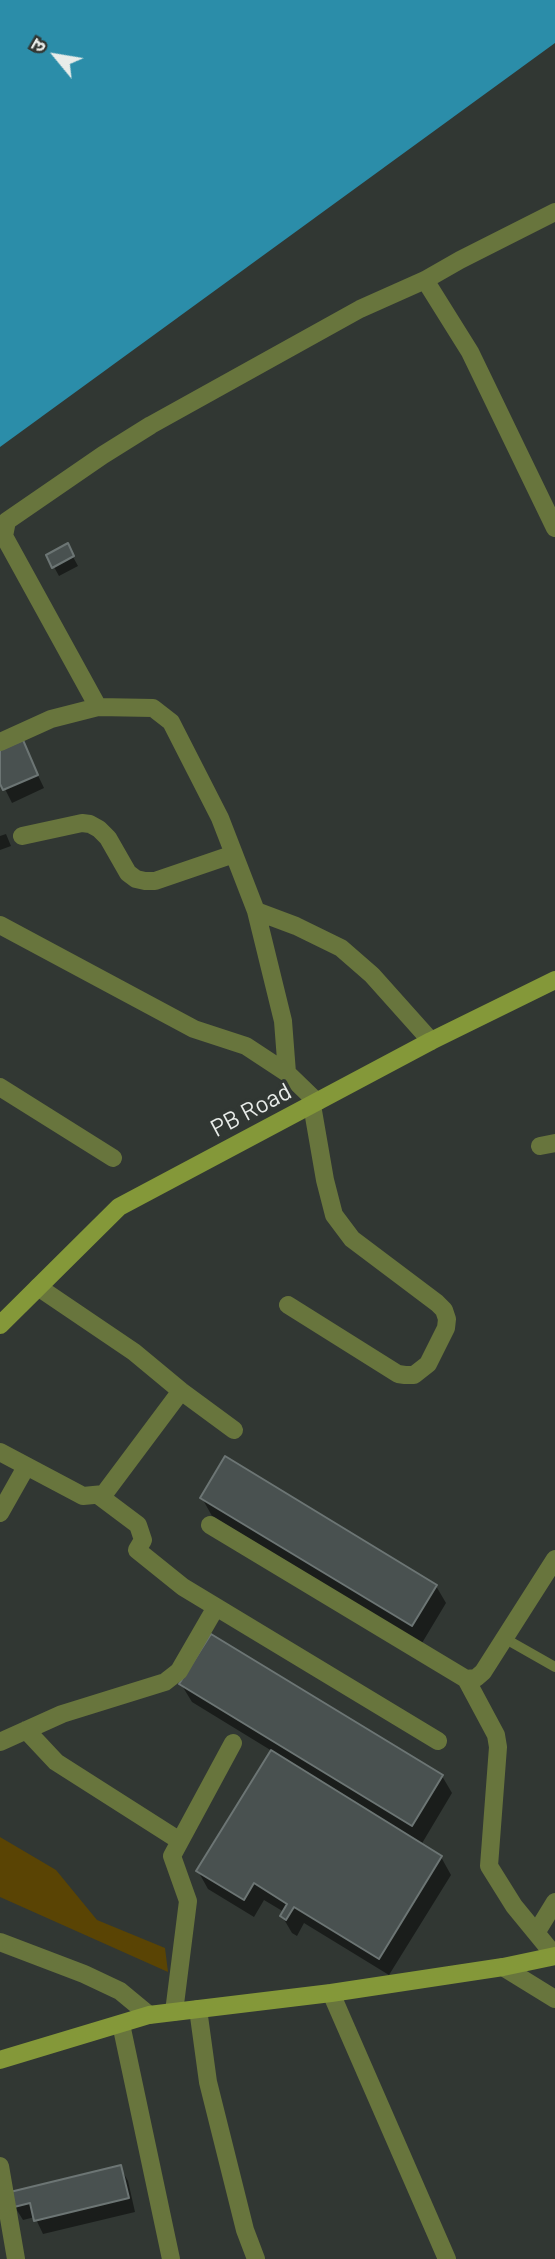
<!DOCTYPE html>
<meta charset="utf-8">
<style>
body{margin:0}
#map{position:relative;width:555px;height:2259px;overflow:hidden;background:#313733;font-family:Barlow,"Noto Sans Devanagari",sans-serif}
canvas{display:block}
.north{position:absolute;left:21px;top:21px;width:70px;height:70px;-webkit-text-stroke:5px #313733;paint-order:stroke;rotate:300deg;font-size:19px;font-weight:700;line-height:28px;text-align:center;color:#e8ece9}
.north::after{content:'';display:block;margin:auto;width:24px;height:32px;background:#e8ece9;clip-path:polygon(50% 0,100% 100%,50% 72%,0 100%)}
</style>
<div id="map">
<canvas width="555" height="2259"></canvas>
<div class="north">उ</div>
</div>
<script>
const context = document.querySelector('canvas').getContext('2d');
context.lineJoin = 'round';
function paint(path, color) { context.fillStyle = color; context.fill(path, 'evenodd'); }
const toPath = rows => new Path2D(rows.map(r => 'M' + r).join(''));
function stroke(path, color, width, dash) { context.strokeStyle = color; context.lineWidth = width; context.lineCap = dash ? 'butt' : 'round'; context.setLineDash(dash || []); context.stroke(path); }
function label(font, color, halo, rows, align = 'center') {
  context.font = font + ' Barlow,sans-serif'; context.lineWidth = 7; context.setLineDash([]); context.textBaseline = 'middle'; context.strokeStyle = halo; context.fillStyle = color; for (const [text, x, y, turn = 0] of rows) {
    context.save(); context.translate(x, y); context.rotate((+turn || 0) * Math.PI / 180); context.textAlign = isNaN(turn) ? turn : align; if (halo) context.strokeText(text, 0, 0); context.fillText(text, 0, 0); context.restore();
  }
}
const green = toPath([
 [0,1837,56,1870,97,1920,165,1948,168,1972,0,1897]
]);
const water = toPath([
 [0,0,555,0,555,43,0,447]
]);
const shadow = toPath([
 [67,546,78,566,59,576,48,556],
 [22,742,44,788,12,803,0,779,0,752],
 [6,834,11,846,0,850,0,836],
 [202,1498,436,1586,446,1603,422,1643,212,1516],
 [181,1684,442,1776,452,1793,421,1845,441,1857,451,1875,389,1975,304,1923,297,1936,292,1933,282,1916,284,1912,264,1900,254,1917,208,1889,198,1871,272,1751,192,1702],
 [120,2167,128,2181,135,2212,43,2234,35,2217,23,2220,15,2207]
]);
const building = toPath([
 [68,543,74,556,52,568,46,555,68,543],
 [23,740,38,775,3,790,0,784,0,750,23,740],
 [225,1456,437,1585,412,1626,200,1498,225,1456],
 [211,1634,443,1775,412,1826,179,1684,211,1634],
 [271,1750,442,1856,379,1959,294,1907,286,1920,280,1916,287,1904,254,1883,244,1900,196,1871,271,1750],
 [121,2165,129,2198,34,2221,30,2203,14,2207,10,2192,121,2165]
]);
const lane = toPath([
 [504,1638,555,1667]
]);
const street = toPath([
 [425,280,470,352,555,528],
 [98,707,4,536,7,521,103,455,151,425,360,309,425,280,460,260,555,212],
 [0,742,51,719,98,707,153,708,171,722,220,818,256,911,283,1021,287,1073],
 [22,836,82,823,90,824,99,829,108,838,128,873,136,879,145,881,155,881,234,854],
 [256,911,296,926,341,948,372,975,431,1041],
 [0,925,194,1029,246,1046,287,1073,317,1102],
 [0,1087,113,1158],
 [540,1146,555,1143],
 [38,1287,134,1352,181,1391,234,1430],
 [288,1305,398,1374,405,1375,414,1375,428,1364,446,1328,447,1319,444,1310,437,1303,352,1239,334,1215,325,1180,312,1105],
 [0,1452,83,1496,104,1494,181,1391],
 [98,1495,138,1525,143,1540,137,1550,183,1587,438,1741],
 [0,1513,26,1467],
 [210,1525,466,1679,476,1678,483,1672,555,1559],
 [466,1679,496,1735,498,1747,489,1866,514,1906,555,1956],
 [26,1730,56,1762,180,1841],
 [0,1742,62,1714,165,1682,179,1671,216,1607],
 [536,1933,555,1902],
 [0,1942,84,1974,120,1991,149,2015],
 [503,1967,555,1999],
 [331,1993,447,2259],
 [198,2009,208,2082,245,2230,256,2259],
 [174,2012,188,1901,172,1856,233,1743],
 [121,2024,171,2259],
 [0,2166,16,2259]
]);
const secondary = toPath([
 [0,1325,119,1207,431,1041,555,980],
 [0,2060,149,2015,331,1993,503,1967,555,1956]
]);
const streetNames = [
 ["PB Road",251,1110,-28]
];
paint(green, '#5a4404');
paint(water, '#2b8da9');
paint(shadow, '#0007');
paint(building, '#495150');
stroke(building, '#6c7574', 2);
stroke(lane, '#68753d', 10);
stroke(street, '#68753d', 18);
stroke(secondary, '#849839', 18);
label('24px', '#e8ece9', '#313733', streetNames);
</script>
